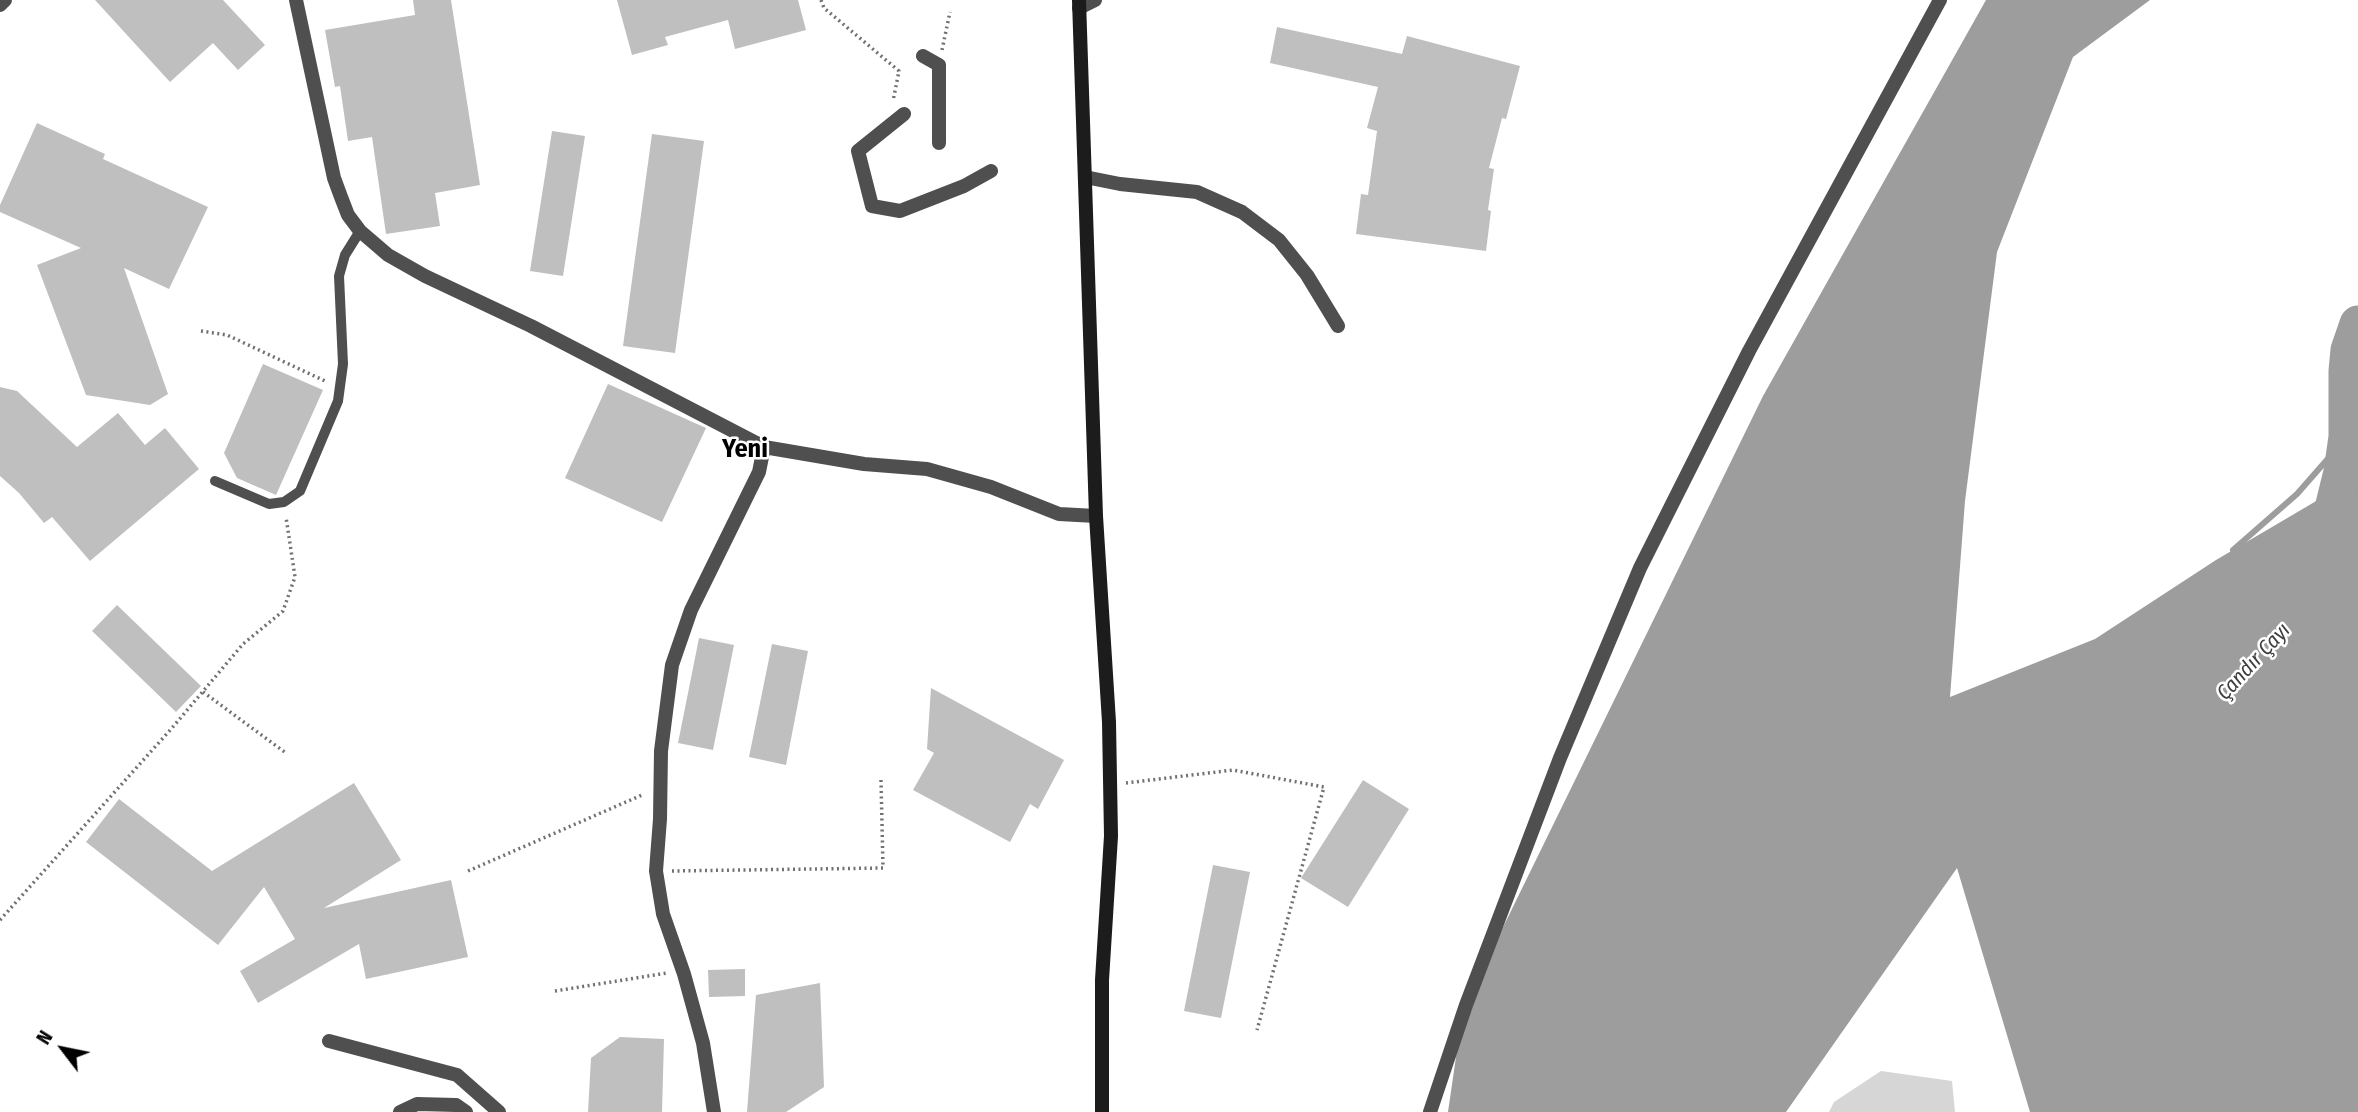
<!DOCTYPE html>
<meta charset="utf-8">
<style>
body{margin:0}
#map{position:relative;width:2358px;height:1112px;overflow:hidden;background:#fff;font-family:"Fira Sans Condensed",sans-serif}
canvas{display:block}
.north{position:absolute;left:28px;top:1014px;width:70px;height:70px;-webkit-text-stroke:5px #fff;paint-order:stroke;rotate:302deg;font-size:19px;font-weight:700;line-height:28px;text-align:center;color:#000}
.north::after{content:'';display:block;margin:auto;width:24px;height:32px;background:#000;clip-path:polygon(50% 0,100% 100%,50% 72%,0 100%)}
</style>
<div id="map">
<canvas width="2358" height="1112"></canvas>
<div class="north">N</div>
</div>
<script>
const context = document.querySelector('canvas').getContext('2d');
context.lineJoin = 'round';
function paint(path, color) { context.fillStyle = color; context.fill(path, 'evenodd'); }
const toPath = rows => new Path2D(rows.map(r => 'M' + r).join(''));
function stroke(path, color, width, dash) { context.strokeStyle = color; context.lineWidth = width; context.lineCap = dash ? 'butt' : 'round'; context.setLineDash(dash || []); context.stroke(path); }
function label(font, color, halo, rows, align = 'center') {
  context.font = font + ' "Fira Sans Condensed",sans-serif'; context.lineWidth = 5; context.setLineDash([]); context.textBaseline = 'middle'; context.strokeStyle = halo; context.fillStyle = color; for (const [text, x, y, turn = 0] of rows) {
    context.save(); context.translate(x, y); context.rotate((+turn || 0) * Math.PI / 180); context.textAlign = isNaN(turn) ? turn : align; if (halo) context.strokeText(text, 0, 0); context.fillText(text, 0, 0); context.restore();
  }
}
const green = toPath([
 [1881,1071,1952,1081,1955,1112,1829,1112,1834,1102]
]);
const water = toPath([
 [1986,0,2150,0,2073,57,1997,252,1965,501,1950,697,2095,639,2216,560,2323,497,2358,464,2358,1112,2030,1112,1957,868,1786,1112,1448,1112,1463,1009,1763,396]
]);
const stream = toPath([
 [2233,550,2297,494,2347,437]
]);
const river = toPath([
 [2328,529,2342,472,2347,437,2347,371,2349,350,2358,324]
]);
const building = toPath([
 [95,0,223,0,265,45,238,70,213,43,170,82],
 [413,0,451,0,480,185,435,193,440,226,386,234,372,137,348,141,340,86,335,87,325,30,415,15],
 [617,0,798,0,806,30,735,49,728,20,665,37,668,45,632,55],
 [1277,27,1402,54,1407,36,1520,66,1506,119,1502,118,1489,168,1494,169,1488,210,1491,211,1486,251,1356,234,1361,194,1368,195,1377,131,1367,128,1378,87,1270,63],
 [37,123,105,154,103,159,208,207,169,289,124,268,168,394,150,405,86,395,37,265,81,248,0,212,0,205],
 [552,131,585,136,563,276,530,271],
 [652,134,704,141,675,353,623,346],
 [263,364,323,390,276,495,237,478,224,453],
 [608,384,706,428,662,522,565,478],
 [0,387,17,391,77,447,118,413,145,445,165,428,199,469,90,561,52,517,44,523,19,493,0,476],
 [117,605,201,686,176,712,92,631],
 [699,638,734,645,713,750,678,743],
 [772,644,808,651,786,765,749,757],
 [931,688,1064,760,1038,809,1030,804,1010,842,913,790,934,753,927,749],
 [1363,780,1409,809,1348,907,1301,878],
 [354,783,401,860,324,908,451,880,468,957,366,979,359,944,258,1003,240,971,295,939,264,887,218,945,86,842,119,799,212,871],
 [1213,865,1250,872,1221,1018,1184,1011],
 [745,969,745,996,709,997,708,970],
 [820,983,824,1087,786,1112,747,1112,756,995],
 [620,1037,664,1039,662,1112,588,1112,591,1058]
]);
const path = toPath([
 [821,0,824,8,899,71,893,101],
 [942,50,950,12],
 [201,331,227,335,325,381],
 [203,692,286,753],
 [1126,783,1233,770,1324,787,1257,1030],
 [468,871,642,795],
 [672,871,883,868,881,780],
 [0,920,172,728,243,644,283,611,295,577,286,517],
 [555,991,667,973]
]);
const lane = toPath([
 [215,481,269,504,284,502,300,491,338,401,343,364,339,276,345,255,360,231]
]);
const street = toPath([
 [296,0,334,178,341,197,348,215,360,231,388,255,425,276,531,326,764,447,864,464,927,469,991,487,1059,514,1096,516],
 [0,5,5,0],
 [1079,8,1095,0],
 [923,56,939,65,939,143],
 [904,114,858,151,872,206,900,211,964,186,991,171],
 [1085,177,1120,184,1197,192,1242,212,1279,240,1307,275,1338,326],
 [329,1041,457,1075,499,1112],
 [400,1112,417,1104,456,1105,466,1112],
 [714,1112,703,1043,684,974,663,914,656,871,660,819,661,751,672,665,691,610,759,472,764,447],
 [1430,1112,1466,1005,1560,758,1640,568,1749,351,1940,0]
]);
const secondary = toPath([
 [1079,0,1096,516,1109,722,1111,836,1102,980,1102,1112]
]);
const waterNames = [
 ["Çandır Çayı",2254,662,-47]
];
const districtNames = [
 ["Yeni",745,450]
];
paint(green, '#d6d6d6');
paint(water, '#9d9d9d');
stroke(stream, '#9d9d9d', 6);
stroke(river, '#9d9d9d', 37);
paint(building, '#bfbfbf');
stroke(path, '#717171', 3.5, [2, 3.5]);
stroke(lane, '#4f4f4f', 10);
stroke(street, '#4f4f4f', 14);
stroke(secondary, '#1c1c1c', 14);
label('italic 21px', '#3e3e3e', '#fff', waterNames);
label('bold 26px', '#000', '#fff', districtNames);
</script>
